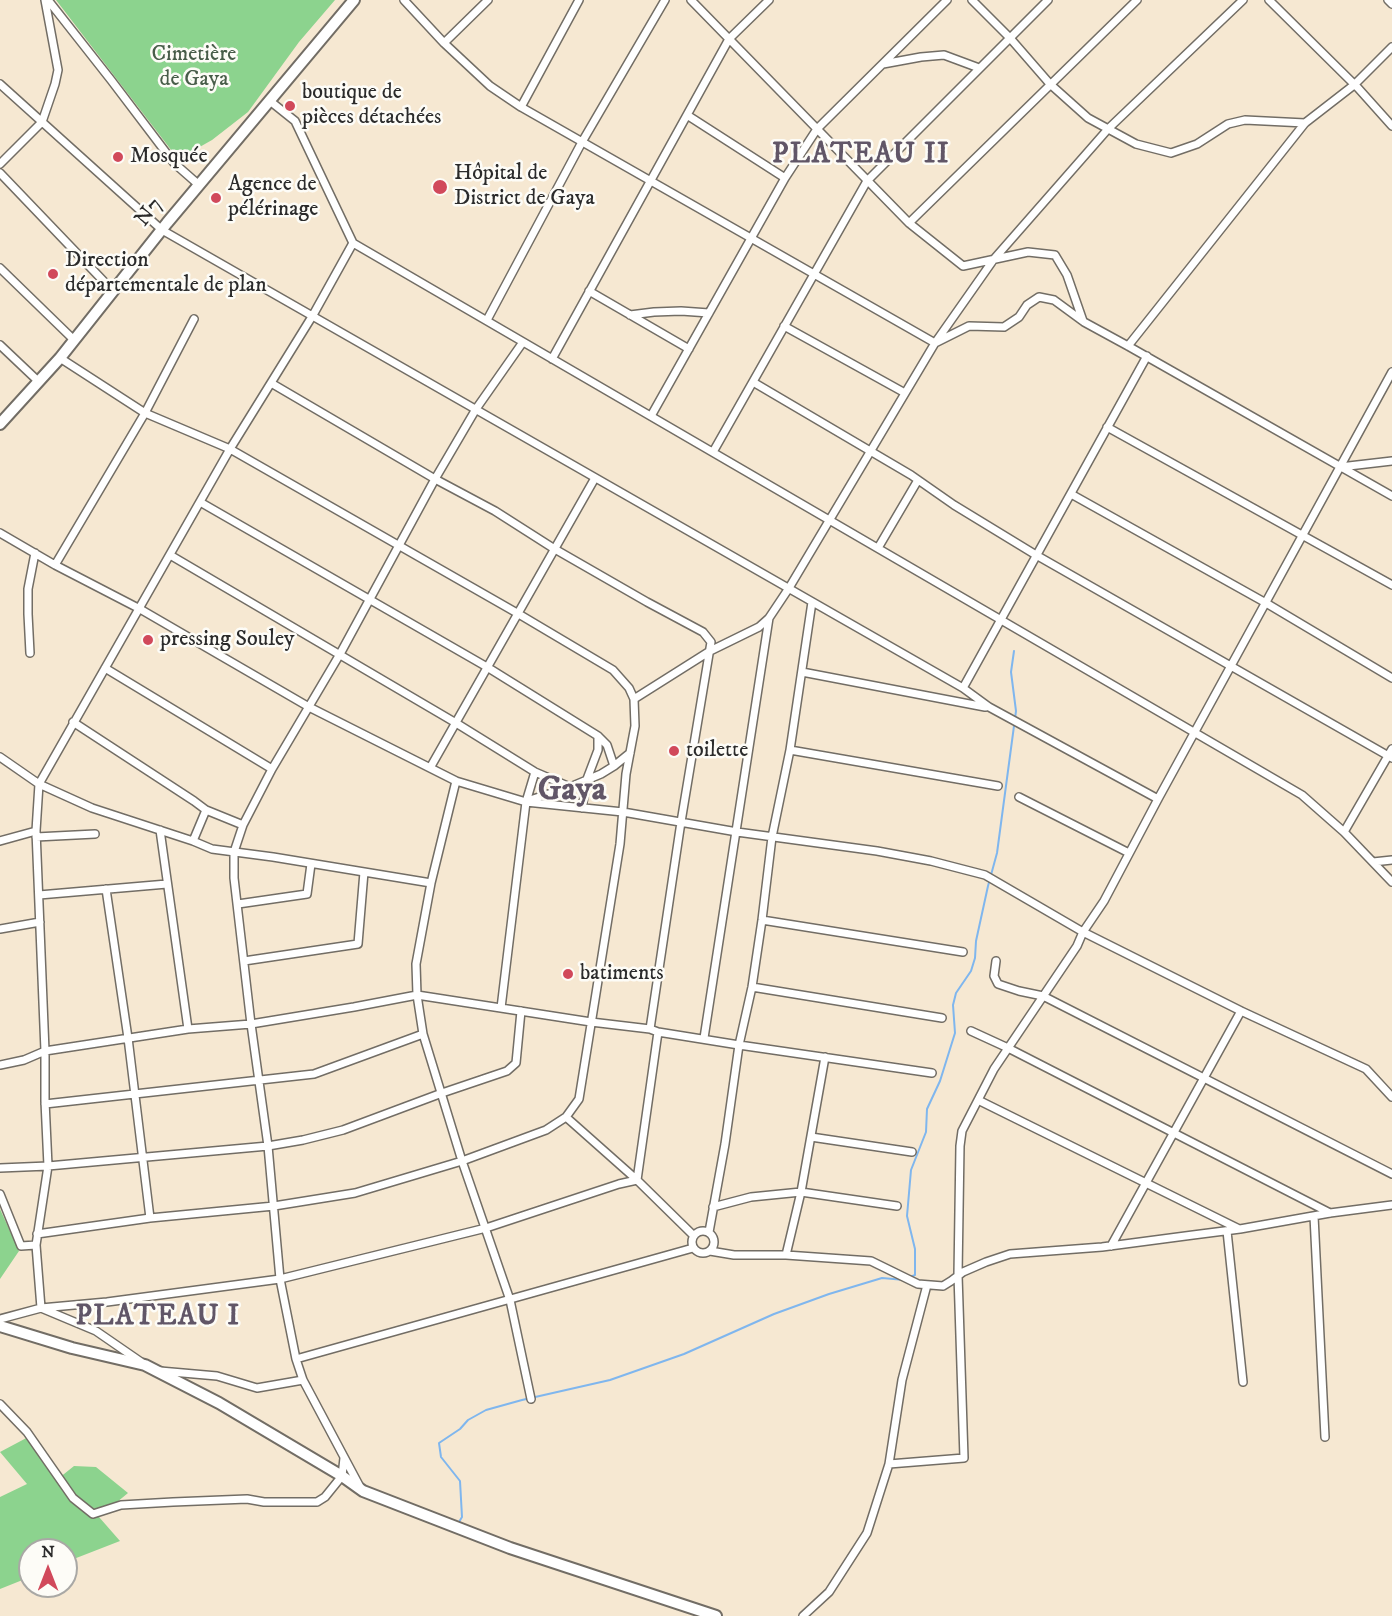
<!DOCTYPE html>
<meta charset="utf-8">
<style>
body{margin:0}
#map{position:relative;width:1392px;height:1616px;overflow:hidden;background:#f6e8d2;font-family:"IM FELL DW Pica",serif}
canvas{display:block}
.north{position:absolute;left:18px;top:1538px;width:60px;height:60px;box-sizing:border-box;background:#fdfcf7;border:2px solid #a9a8a5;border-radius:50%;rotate:0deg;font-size:16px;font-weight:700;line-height:24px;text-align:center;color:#2b2b2b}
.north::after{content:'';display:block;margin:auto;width:21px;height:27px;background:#d1495b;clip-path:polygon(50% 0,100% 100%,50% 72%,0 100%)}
</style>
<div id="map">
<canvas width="1392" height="1616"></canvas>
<div class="north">N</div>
</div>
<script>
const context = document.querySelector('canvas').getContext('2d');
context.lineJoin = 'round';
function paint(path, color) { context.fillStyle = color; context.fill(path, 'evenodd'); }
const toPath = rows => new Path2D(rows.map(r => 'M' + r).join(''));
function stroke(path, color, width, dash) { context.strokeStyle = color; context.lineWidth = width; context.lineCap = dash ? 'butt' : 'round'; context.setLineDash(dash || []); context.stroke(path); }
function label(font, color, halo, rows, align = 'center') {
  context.font = font + ' "IM FELL DW Pica",serif'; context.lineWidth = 5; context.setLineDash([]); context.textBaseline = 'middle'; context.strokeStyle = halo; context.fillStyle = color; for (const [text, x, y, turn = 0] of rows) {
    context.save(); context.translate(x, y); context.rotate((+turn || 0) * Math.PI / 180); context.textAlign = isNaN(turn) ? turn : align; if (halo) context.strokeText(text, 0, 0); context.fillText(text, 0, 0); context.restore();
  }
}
const green = toPath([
 [56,0,335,0,299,42,248,112,212,140,182,157,178,153,175,155],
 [0,1209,19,1251,0,1279],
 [32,1435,59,1478,74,1466,96,1467,128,1493,99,1517,120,1541,66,1562,66,1550,30,1550,30,1577,0,1589,0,1497,27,1484,0,1452]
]);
const stream = toPath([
 [910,1277,915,1275,915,1249,907,1216,911,1170,926,1132,927,1109,940,1081,955,1033,953,1005,956,993,971,971,975,958,976,941,988,886,997,853,1016,711,1011,672,1014,651],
 [459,1522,462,1517,460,1481,441,1457,439,1443,460,1429,468,1420,486,1410,522,1400,610,1380,684,1354,774,1314,829,1294,882,1278,905,1280]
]);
const street = toPath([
 [48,0,111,80,174,163,199,185],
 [404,0,444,43,490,86,521,107,935,343,994,259,1108,129,1243,0],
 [691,0,909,223,963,266,1028,252,1055,255,1067,275,1083,321],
 [972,0,1010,38,1050,84,1088,118,1136,144,1171,153,1197,144,1228,124,1245,120,1305,123],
 [1269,0,1358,88,1392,126],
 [1388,0,1392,4],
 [444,43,488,0],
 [883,64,921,57,944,55,979,68],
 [0,84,162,230,963,688,989,707,1158,799],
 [270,101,295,121,353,243,1302,795,1344,832,1392,882],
 [521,107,579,0],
 [687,115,785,178],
 [0,164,42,122,55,84,58,70,45,0],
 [0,173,113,291],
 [909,223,1137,0],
 [0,268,74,340],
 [589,291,689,349],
 [630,315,654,312,681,311,709,313],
 [487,320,582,142,665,0],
 [784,326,905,393],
 [0,345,38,381],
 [1128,346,1305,123,1354,85,1392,47],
 [552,359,729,39,769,0],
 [753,382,911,475,954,505,1036,555,1392,758],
 [271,383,435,479,495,511,553,548,647,602,703,632,711,642,681,822,650,1029],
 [651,416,785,178,817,129,947,0],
 [1107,427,1392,585],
 [713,452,867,181,1048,0],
 [1340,467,1392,461],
 [1071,494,1266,603,1392,678],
 [200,502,487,667,598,736,607,745,614,766],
 [0,533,55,565,140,609,309,707,456,781,526,802,623,812,737,832,877,851,931,861,985,875,1083,932,1241,1011,1366,1069,1392,1097],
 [878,548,918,480],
 [170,555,456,723,535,772,570,787],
 [55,565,145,413,194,319],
 [30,653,28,614,28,589,35,553],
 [105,668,272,769],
 [802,672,985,707],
 [963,688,1147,356],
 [634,699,710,651,759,627,769,618,789,588,935,343,969,326,1004,327,1019,317,1027,305,1039,297,1054,300,1084,322,1128,346,1392,496],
 [73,722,194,801,206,810,243,825,234,852,234,878,251,1024,268,1146,280,1279,296,1359,303,1380,360,1487],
 [790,750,998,786],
 [0,757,39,784,92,808,193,841,212,849,273,857,431,883],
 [430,768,595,478],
 [456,781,431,883,416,964,417,995,423,1034,462,1161,510,1300,531,1399],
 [1019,797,1129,853],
 [530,800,570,787,601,774,614,766,630,753],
 [582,808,587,779,598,750,598,736],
 [243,825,272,769,340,654,435,479,476,409,523,342],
 [160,830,188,1029],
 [1344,832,1392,749],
 [36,837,95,834],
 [0,841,36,831],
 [193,841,206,810],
 [1373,862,1392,860],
 [106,889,128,1038,150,1218],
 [39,895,167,884],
 [238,904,307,894,311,864],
 [762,920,963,952],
 [0,929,40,922],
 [244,961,358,944,364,872],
 [996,961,994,976,998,984,1019,991,1043,996,1392,1174],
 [752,987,942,1018],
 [501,1008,526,802,535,772],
 [971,1031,1008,1048,1330,1213],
 [704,1038,769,618],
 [0,1065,24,1060,45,1051,188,1029,251,1024,354,1007,417,995,591,1022,650,1029,658,1032,739,1045,932,1073],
 [978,1100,1239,1229],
 [45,1104,314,1074,423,1034],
 [566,1117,637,1180,694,1236],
 [811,1137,912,1152],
 [0,1168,48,1166,268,1146,303,1140,343,1130,442,1093,507,1071,516,1063,521,1011],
 [0,1194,21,1246,36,1245],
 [713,1207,751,1197,801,1192,897,1206],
 [1314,1216,1325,1437],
 '692 1242a11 11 0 1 1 22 0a11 11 0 1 1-22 0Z',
 [1227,1231,1243,1382],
 [709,1232,725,1144,739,1045,752,987,762,920,772,837,790,750,812,602],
 [37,1234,150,1218,274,1206,355,1193,462,1161,546,1130,566,1117,579,1099,620,844,626,774,635,726,634,699,629,688,613,670,517,613,230,449,145,413,60,358],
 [1111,1246,1241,1011],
 [710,1251,734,1255,786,1255,871,1261,918,1284,943,1286,951,1281,963,1272,986,1262,1010,1254,1102,1247,1193,1235,1240,1229,1330,1213,1392,1205],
 [786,1255,801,1192,825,1057],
 [0,1319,41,1308,107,1302,280,1279,486,1228,619,1184,637,1180,658,1032],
 [296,1359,693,1248],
 [141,1362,96,1331,41,1308,36,1245,48,1166,45,1101,45,1051,36,831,39,784,230,449,313,315,353,243],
 [160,1371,217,1376,257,1388,303,1380],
 [0,1404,27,1432,73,1498,93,1514,121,1505,173,1502,247,1499,264,1502,317,1502,325,1497,342,1476,344,1458],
 [889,1464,964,1458,958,1275,960,1146,962,1131,994,1069,1077,946,1083,932,1104,901,1158,799,1392,372],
 [803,1616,829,1592,867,1533,889,1464,902,1380,927,1285]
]);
const secondary = toPath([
 [0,1326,72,1348,145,1365,219,1403,342,1476,363,1491,510,1548,716,1616]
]);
const primary = toPath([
 [0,424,60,358,167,223,354,0]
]);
const markers = [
 [290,106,6,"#d1495b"],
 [118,157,6,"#d1495b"],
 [440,187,8,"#d1495b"],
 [216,198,6,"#d1495b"],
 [53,274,6,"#d1495b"],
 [148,640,6,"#d1495b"],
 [674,751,6,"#d1495b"],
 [568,974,6,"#d1495b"]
];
const parkNames = [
 ["Cimetière",194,55],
 ["de Gaya",194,80]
];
const poiNames = [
 ["boutique de",302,93],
 ["pièces détachées",302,118],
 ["Mosquée",130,157],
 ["Hôpital de",454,174],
 ["District de Gaya",454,199],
 ["Agence de",228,185],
 ["pélérinage",228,210],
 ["Direction",65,261],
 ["départementale de plan",65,286],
 ["pressing Souley",160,640],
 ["toilette",686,751],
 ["batiments",580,974]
];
const streetNames = [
 ["N7",150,213,-51]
];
const districtNames = [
 ["PLATEAU II",861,156],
 ["PLATEAU I",158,1318]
];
const townNames = [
 ["Gaya",572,792]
];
paint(green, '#8cd38e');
stroke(stream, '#7fb6ee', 2);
stroke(street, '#726d65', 10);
stroke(secondary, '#726d65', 14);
stroke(primary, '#726d65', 14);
stroke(street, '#fff', 7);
stroke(secondary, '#fff', 10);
stroke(primary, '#fff', 10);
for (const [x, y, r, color] of markers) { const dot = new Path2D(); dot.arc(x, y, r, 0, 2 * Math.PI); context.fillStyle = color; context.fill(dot); stroke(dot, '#fdfcf7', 2); }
label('22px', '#485d49', '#fdfcf7', parkNames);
label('22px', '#2b2b2b', '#fdfcf7', poiNames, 'left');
label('22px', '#2b2b2b', '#fdfcf7', streetNames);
context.letterSpacing = '1.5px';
label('bold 28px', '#615667', '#fdfcf7', districtNames);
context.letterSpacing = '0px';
label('bold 34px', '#615667', '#fdfcf7', townNames);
</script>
